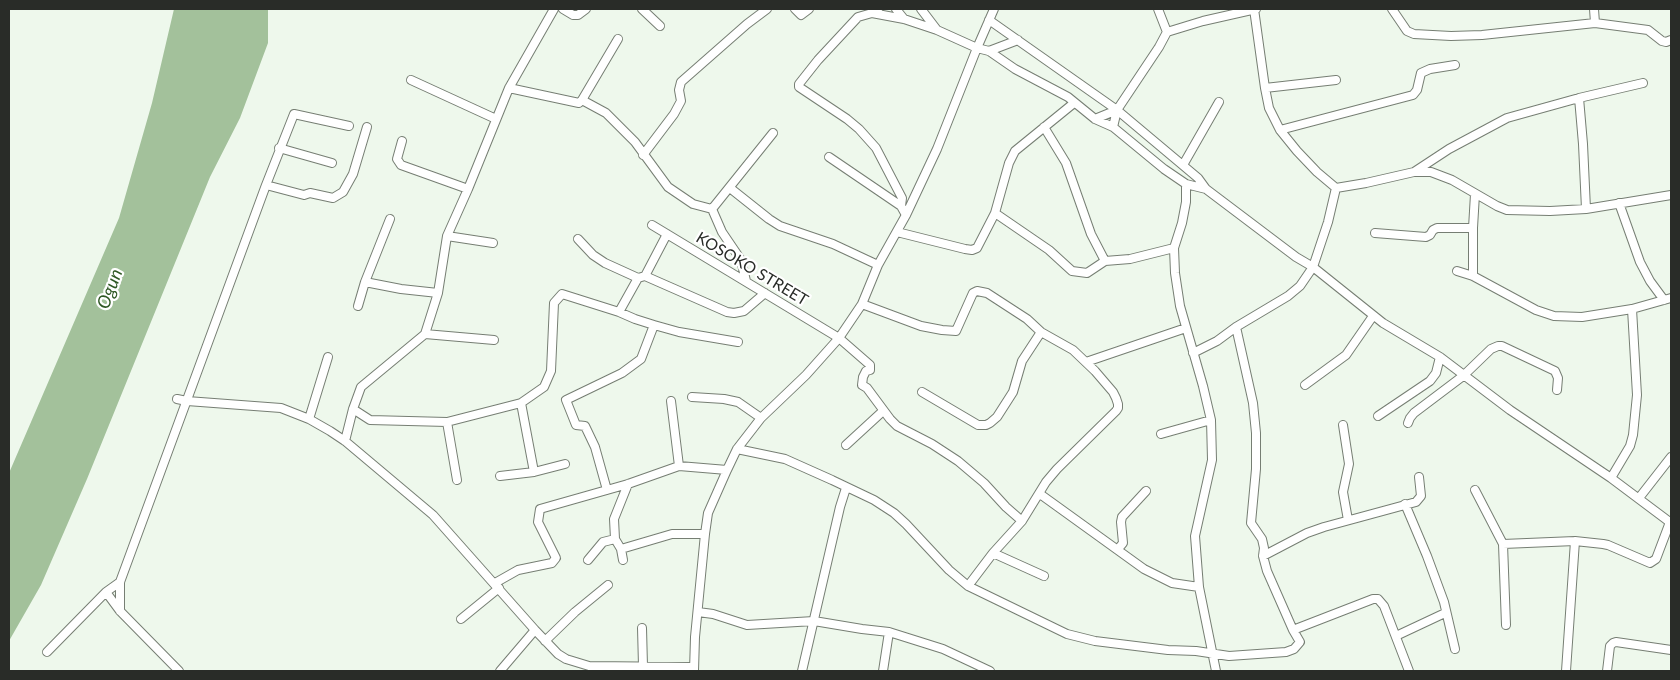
<!DOCTYPE html>
<style>
body{margin:0}
#map{position:relative;width:1680px;height:680px;overflow:hidden;background:#eef8ec;font-family:Lato,sans-serif}
canvas{display:block}
.frame{position:absolute;inset:0;border:10px solid #292c28;pointer-events:none}
</style>
<div id="map">
<canvas width="1680" height="680"></canvas>
<div class="frame"></div>
</div>
<script>
const context = document.querySelector('canvas').getContext('2d');
context.lineJoin = 'round';
function paint(path, color) { context.fillStyle = color; context.fill(path, 'evenodd'); }
const toPath = rows => new Path2D(rows.map(r => 'M' + r).join(''));
function stroke(path, color, width, dash) { context.strokeStyle = color; context.lineWidth = width; context.lineCap = dash ? 'butt' : 'round'; context.setLineDash(dash || []); context.stroke(path); }
function label(font, color, halo, rows, align = 'center') {
  context.font = font + ' Lato,sans-serif'; context.lineWidth = 4.5; context.setLineDash([]); context.textBaseline = 'middle'; context.strokeStyle = halo; context.fillStyle = color; for (const [text, x, y, turn = 0] of rows) {
    context.save(); context.translate(x, y); context.rotate((+turn || 0) * Math.PI / 180); context.textAlign = isNaN(turn) ? turn : align; if (halo) context.strokeText(text, 0, 0); context.fillText(text, 0, 0); context.restore();
  }
}
const water = toPath([
 [174,9,268,9,268,43,240,118,210,177,87,479,41,585,9,641,9,473,119,218,152,103]
]);
const minor = toPath([
 [563,9,573,15,578,15,586,9],
 [642,9,660,26],
 [795,9,801,15,809,9],
 [878,9,872,13,858,17,818,60,799,84,799,87,847,119,859,129,876,148,902,198,901,206,906,215],
 [896,9,904,19],
 [921,9,937,30],
 [1254,9,1265,88,1269,108,1280,130,1297,151,1317,172,1336,188,1366,183,1414,172,1431,172,1452,180,1497,206,1507,210,1550,211,1586,209,1671,195],
 [1392,9,1407,31,1414,34,1451,36,1482,35,1595,23,1648,30,1662,41,1666,42,1671,40],
 [1594,9,1595,23],
 [872,13,904,19,937,30,977,48,989,51,1015,69,1068,97,1095,119,1113,127,1164,169,1186,184,1206,189],
 [989,20,1117,110,1198,178,1206,189,1296,257,1313,267,1383,323,1440,357,1510,410,1611,478,1671,523],
 [1167,32,1203,21,1256,9],
 [989,51,1018,40],
 [411,80,496,119],
 [509,88,579,103,582,100,618,39],
 [1265,88,1336,80],
 [1579,98,1583,144,1586,209],
 [582,100,606,113,635,142,668,187,693,204,712,209,722,232,741,260,746,281],
 [1117,110,1159,47,1167,32,1158,9],
 [1095,119,1117,110,1113,127],
 [1044,127,1066,163,1091,234,1105,261],
 [1280,130,1413,95,1417,90,1421,73,1430,69,1455,65],
 [402,141,397,159,401,165,468,189],
 [279,148,332,163],
 [643,155,674,114,681,101,679,90,681,82,747,24,767,9],
 [829,157,901,206],
 [1183,165,1219,102],
 [1414,172,1449,149,1507,118,1579,98,1643,83],
 [1186,184,1186,202,1182,223,1174,248,1175,273,1180,306,1203,386,1211,420,1212,460,1195,536,1199,587,1216,671],
 [266,185,304,195,310,193,333,198,343,192,353,174,367,127],
 [730,188,769,219,780,226,833,244,878,265],
 [1619,203,1640,262,1650,281,1664,300],
 [712,209,773,133],
 [995,213,1049,250,1072,271,1087,273,1105,261,1130,259,1174,248],
 [652,225,839,338,870,365,870,370,866,371,863,377,862,385,867,388,890,419,897,426,932,444,958,461,984,483,1006,507,1022,521],
 [897,232,965,249,972,250,977,248,995,213,1009,163,1015,151,1074,103],
 [1375,233,1426,237,1430,235,1433,230,1437,228,1473,228],
 [447,236,493,243],
 [578,239,593,255,605,263,638,278,645,276,727,312,734,313,744,311,765,293],
 [1457,271,1473,276,1536,310,1554,316,1582,317,1632,309,1671,298],
 [645,276,667,234],
 [1473,276,1473,228,1475,194],
 [365,282,401,289,438,293],
 [862,304,921,326,942,330,956,331,973,293,977,291,987,293,1027,319,1041,332,1073,350,1095,371,1113,392,1116,398,1118,404,1118,408,1116,411,1057,469,1046,482,1022,521,993,553,968,586],
 [358,306,365,282,390,219],
 [619,312,638,278],
 [425,334,494,340],
 [1193,353,1217,341,1236,327,1288,296,1300,286,1313,267,1328,222,1336,188],
 [1086,362,1186,328],
 [1305,385,1346,355,1373,316],
 [922,392,978,425,986,425,990,423,997,417,1013,392,1022,361,1041,332],
 [692,397,724,399,738,402,761,418],
 [177,399,187,401,281,408,309,419,330,431,345,441,433,515,535,630,558,654,566,659,589,666,693,667],
 [671,401,679,466],
 [521,403,544,387,551,371,554,303,562,294,619,312,635,319,654,325],
 [353,409,370,420,447,422,521,403,534,472],
 [1378,416,1430,381,1436,373,1440,357],
 [309,419,328,357],
 [447,422,457,480],
 [1408,423,1410,418,1414,413,1463,376,1491,349,1498,346,1502,346,1555,371,1558,378,1557,390],
 [1343,425,1349,464,1343,492,1348,520],
 [1161,434,1211,420],
 [345,441,353,409,361,387,425,334,438,293,447,236,468,189,509,88,554,9],
 [846,445,883,411],
 [737,449,785,459,832,480,874,500,894,513,906,524,949,570,968,586,1067,634,1095,641,1168,650,1196,651,1229,656,1286,652,1294,649,1300,642,1293,630,1267,571,1263,556,1264,548,1262,539,1251,523,1256,469,1256,433,1253,403,1236,327],
 [500,476,534,472,565,464],
 [1611,478,1630,446,1633,435,1637,395,1632,309],
 [607,490,595,447,585,426,576,425,566,400,622,373,641,359,654,325,679,332,738,342],
 [1475,490,1503,544,1506,625],
 [1040,494,1144,569,1172,583,1199,587],
 [1639,498,1671,457],
 [1405,504,1427,556,1444,602,1455,649],
 [1503,544,1575,541,1603,544,1608,545,1650,563,1656,559,1670,522],
 [621,549,672,534,705,534],
 [1118,549,1123,543,1121,522,1122,517,1146,491],
 [993,553,1044,576],
 [1263,556,1307,533,1324,527,1416,502,1421,496,1419,477],
 [588,560,603,542,615,539],
 [623,560,621,549,615,539,614,519,628,484],
 [495,583,518,570,552,563,556,558,538,522,540,509,628,484,679,466,727,470],
 [106,592,120,611,179,671],
 [120,611,120,582,266,185,294,114,349,126],
 [698,612,713,614,747,625,814,621,862,629,889,632,943,649,990,671],
 [461,619,499,588],
 [642,628,643,666],
 [1293,630,1373,599,1378,599,1384,606,1409,671],
 [1396,636,1445,613],
 [545,641,575,612,608,585],
 [47,652,106,592,120,582],
 [500,671,535,630],
 [694,671,695,637,705,534,708,513,727,470,737,449,761,418,806,375,839,338,862,304,878,265,906,215,937,149,977,48,994,9],
 [802,671,840,507,846,488],
 [883,671,889,632],
 [1566,671,1575,541],
 [1607,671,1610,646,1613,643,1616,642,1671,650]
]);
const streetNames = [
 ["KOSOKO STREET",752,269,31]
];
const waterNames = [
 ["Ogun",110,289,-69]
];
paint(water, '#a3c19b');
stroke(minor, '#767e73', 10);
stroke(minor, '#fff', 8);
label('16px', '#292c28', '#fff', streetNames);
label('italic 18px', '#2f5824', '#fff', waterNames);
</script>
